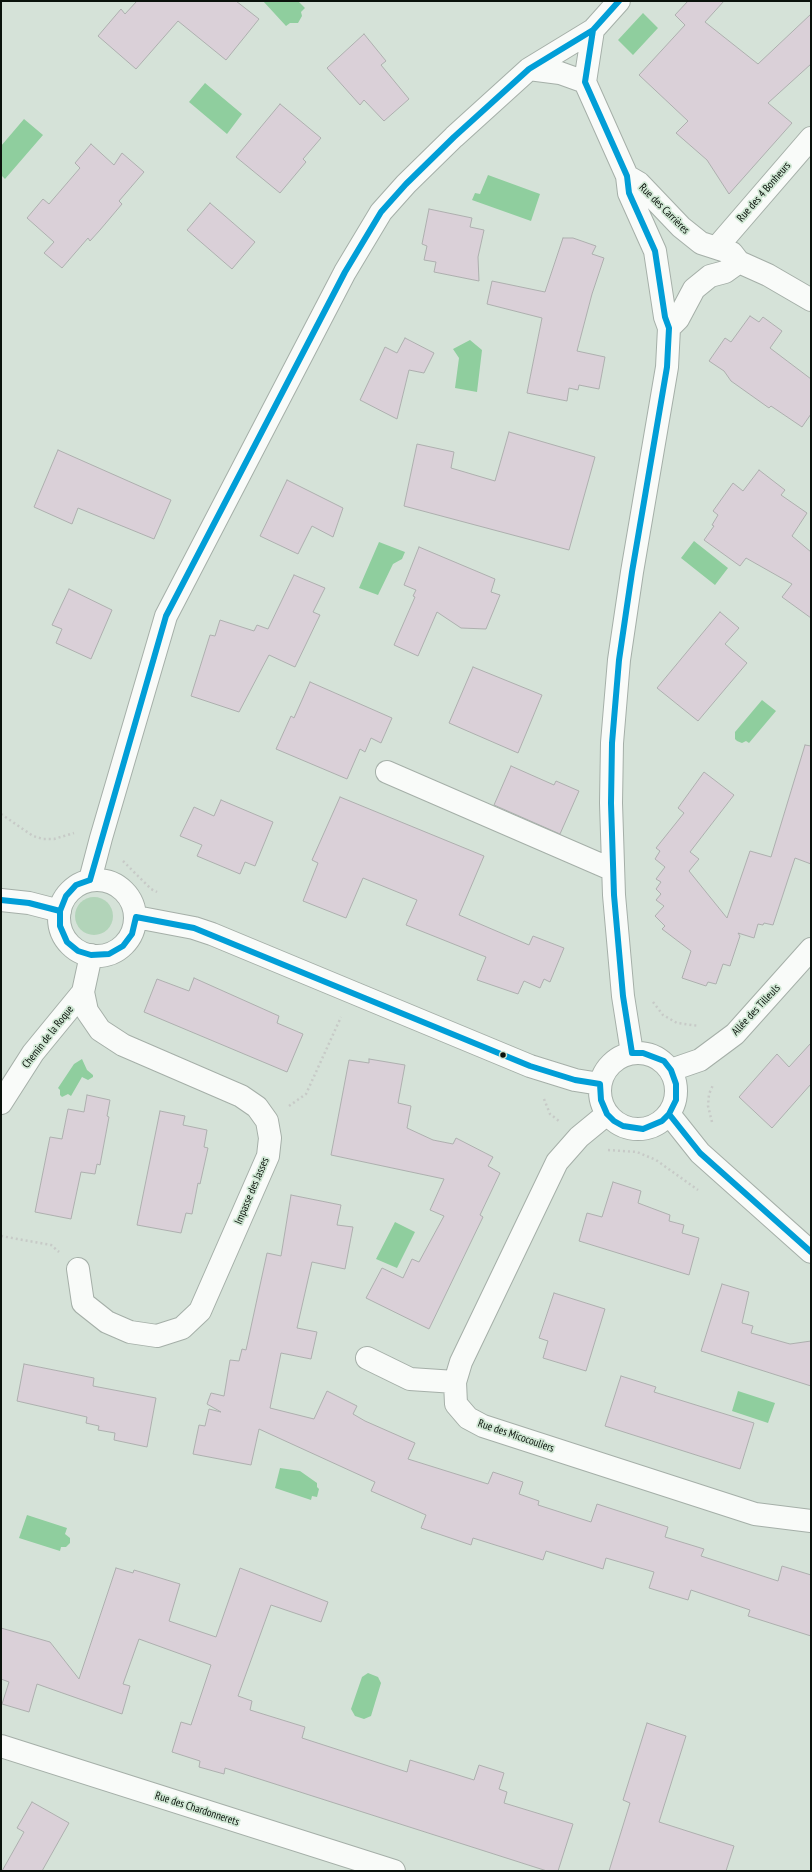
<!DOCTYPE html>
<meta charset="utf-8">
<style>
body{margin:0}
#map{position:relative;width:812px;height:1872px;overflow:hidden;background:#d5e2d8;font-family:"PT Sans Narrow",sans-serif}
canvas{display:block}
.frame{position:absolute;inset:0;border:2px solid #0a120b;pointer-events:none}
</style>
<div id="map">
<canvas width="812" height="1872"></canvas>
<div class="frame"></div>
</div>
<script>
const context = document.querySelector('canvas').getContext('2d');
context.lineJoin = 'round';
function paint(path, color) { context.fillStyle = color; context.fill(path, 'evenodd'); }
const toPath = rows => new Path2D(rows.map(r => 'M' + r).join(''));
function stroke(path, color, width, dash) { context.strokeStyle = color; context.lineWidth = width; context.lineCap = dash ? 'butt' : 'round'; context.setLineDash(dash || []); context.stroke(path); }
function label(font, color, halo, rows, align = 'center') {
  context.font = font + ' "PT Sans Narrow",sans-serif'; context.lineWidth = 3.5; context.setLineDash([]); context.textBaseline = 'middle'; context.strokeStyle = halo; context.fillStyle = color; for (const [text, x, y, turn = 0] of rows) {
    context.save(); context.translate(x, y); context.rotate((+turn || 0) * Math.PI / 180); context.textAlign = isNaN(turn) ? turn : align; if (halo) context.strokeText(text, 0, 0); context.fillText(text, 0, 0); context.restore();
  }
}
const green = toPath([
 '75 916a19 19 0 1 1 38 0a19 19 0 1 1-38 0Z'
]);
const water = toPath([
 [263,1,298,1,305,8,301,12,302,16,298,23,290,23,286,26],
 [643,13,658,28,633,55,618,40],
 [205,83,242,114,227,134,189,102],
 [24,119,43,135,5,179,1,175,1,146],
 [488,175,540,194,531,221,472,200,475,193,480,194],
 [470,340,482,350,477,392,455,388,459,358,453,349],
 [694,541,728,568,715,585,681,558],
 [379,542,405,552,402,559,393,564,378,595,359,588],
 [762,700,776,711,749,743,746,741,742,743,737,741,735,739,735,732],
 [82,1059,87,1070,93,1075,93,1077,88,1080,82,1077,71,1096,68,1094,62,1097,60,1095,60,1090,58,1088,74,1064],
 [395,1222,415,1232,397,1268,376,1259],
 [738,1391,775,1403,768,1423,732,1411],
 [280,1468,300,1471,317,1483,317,1487,319,1489,317,1497,312,1496,311,1500,275,1488],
 [27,1515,67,1528,65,1534,70,1538,70,1543,66,1547,61,1547,60,1551,19,1538],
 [368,1673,378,1677,381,1683,371,1716,364,1719,355,1716,351,1709,362,1677]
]);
const building = toPath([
 [137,1,236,1,259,19,226,60,178,21,136,69,98,36,121,9,125,14,137,1],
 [688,1,724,1,705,22,758,64,811,14,811,64,768,103,792,123,729,194,707,160,676,133,688,121,639,75,685,25,675,15,688,1],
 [364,34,386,61,381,65,409,99,384,121,364,100,360,105,327,68,364,34],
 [280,104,321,138,303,159,306,162,280,193,236,157,280,104],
 [91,144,114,165,122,153,144,172,119,201,122,204,100,230,90,241,88,238,62,268,44,253,54,242,27,218,43,199,49,204,80,168,75,163,91,144],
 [210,203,255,242,232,269,187,230,210,203],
 [429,209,472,218,470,227,484,230,478,257,479,281,434,272,436,262,424,260,427,246,422,244,429,209],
 [563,238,573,238,596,246,592,254,604,258,592,294,577,351,605,357,599,389,579,385,578,390,569,388,567,401,527,393,542,318,487,304,492,281,545,292,563,238],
 [750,316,759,322,763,317,782,331,770,348,811,379,811,414,802,427,771,406,769,408,731,381,724,371,709,361,725,338,731,342,750,316],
 [405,338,434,353,424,373,409,370,397,419,360,400,385,347,397,353,405,338],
 [509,432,595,457,569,550,404,506,417,444,454,452,451,468,495,481,509,432],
 [58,450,171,500,154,539,78,508,72,524,34,507,58,450],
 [759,470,785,490,781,495,807,513,792,536,811,552,811,618,782,597,792,584,746,558,740,566,704,540,714,526,712,525,718,515,713,511,733,483,743,491,759,470],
 [287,480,343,508,333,537,312,526,298,554,260,536,287,480],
 [419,547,495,579,491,592,500,595,486,629,461,628,437,612,418,656,394,645,415,597,413,596,416,590,404,585,419,547],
 [294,575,325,588,313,612,320,615,295,667,269,655,239,712,191,696,210,635,215,636,220,620,254,631,257,625,268,629,294,575],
 [69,589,112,610,91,659,56,643,62,629,52,625,69,589],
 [720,612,739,628,725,644,747,663,698,721,657,688,720,612],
 [473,667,542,695,518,753,449,723,473,667],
 [310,682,392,718,381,743,371,738,365,752,360,749,347,779,276,749,291,716,294,718,310,682],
 [805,745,811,746,811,864,795,858,773,925,764,923,763,925,758,924,754,938,738,933,740,936,730,966,723,964,716,984,708,982,706,986,682,978,691,951,662,929,665,926,655,916,664,906,656,900,661,894,656,889,661,882,656,879,665,867,655,859,660,851,656,848,684,813,678,808,704,772,734,795,690,852,699,859,689,871,727,918,750,851,771,857,805,745],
 [511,766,554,785,556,781,579,791,560,834,494,805,511,766],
 [340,797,484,856,459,915,529,945,533,936,564,948,550,982,544,979,540,988,524,981,518,994,477,980,486,957,406,925,417,900,363,878,346,918,303,901,318,863,312,860,340,797],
 [221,800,273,822,255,866,245,862,240,874,197,856,202,845,180,836,194,807,214,816,221,800],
 [194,978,279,1016,277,1023,303,1034,287,1072,144,1012,157,979,189,991,194,978],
 [811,1043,811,1084,772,1128,739,1097,777,1054,789,1067,811,1043],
 [369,1059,405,1065,398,1103,411,1106,407,1128,433,1140,453,1144,456,1138,493,1157,488,1166,500,1173,480,1215,483,1217,429,1329,366,1298,382,1268,403,1278,412,1259,419,1262,444,1216,430,1210,444,1179,331,1155,349,1060,369,1063,369,1059],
 [87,1095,110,1100,107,1116,109,1117,100,1165,97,1164,95,1174,81,1172,71,1219,35,1212,50,1137,62,1139,68,1109,84,1112,87,1095],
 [160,1111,185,1116,183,1125,207,1130,204,1147,208,1148,200,1184,198,1183,192,1214,186,1213,181,1233,137,1225,160,1111],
 [613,1182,641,1191,638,1203,670,1215,669,1221,684,1225,682,1233,699,1238,689,1275,579,1241,587,1213,602,1217,613,1182],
 [291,1195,341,1205,337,1225,353,1227,345,1269,312,1262,297,1328,317,1332,311,1359,281,1353,270,1408,314,1419,327,1391,357,1406,353,1414,365,1421,415,1443,408,1459,488,1484,493,1472,523,1482,519,1494,539,1501,538,1505,591,1522,597,1504,668,1527,665,1537,704,1549,701,1556,778,1581,782,1566,811,1575,811,1636,748,1616,750,1610,691,1590,688,1600,649,1588,654,1572,606,1558,603,1569,546,1551,543,1560,473,1538,471,1545,421,1528,426,1515,371,1491,375,1482,259,1429,251,1465,193,1454,199,1425,205,1426,209,1409,221,1412,207,1404,211,1393,224,1396,230,1360,239,1361,242,1349,246,1350,267,1253,281,1256,291,1195],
 [722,1284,749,1292,742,1323,753,1326,751,1333,790,1344,811,1341,811,1386,701,1351,722,1284],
 [554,1293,605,1309,586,1371,543,1358,548,1341,539,1338,554,1293],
 [24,1364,94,1378,93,1386,156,1398,147,1447,114,1440,115,1433,98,1430,99,1426,86,1423,87,1417,17,1401,24,1364],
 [621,1376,656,1387,654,1392,754,1423,740,1469,605,1426,621,1376],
 [116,1568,133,1573,134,1570,180,1584,169,1621,216,1637,240,1568,328,1602,321,1622,271,1605,238,1696,252,1701,250,1710,305,1727,302,1738,407,1772,410,1760,474,1780,479,1765,504,1773,499,1789,507,1792,504,1803,573,1824,558,1871,547,1871,225,1768,224,1774,199,1767,200,1761,172,1752,181,1722,191,1725,211,1665,139,1639,123,1684,130,1686,122,1714,37,1684,29,1712,2,1704,9,1682,1,1679,1,1628,50,1642,79,1679,116,1568],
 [647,1723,686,1736,659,1822,734,1846,726,1871,609,1871,630,1803,623,1800,647,1723],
 [32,1802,69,1823,42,1871,2,1871,24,1832,17,1828,32,1802]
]);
const path = toPath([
 [1,814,33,836,43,839,54,839,74,833],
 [123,861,151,889,157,892],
 [653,1002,663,1015,677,1023,699,1026],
 [544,1099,550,1114,559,1121],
 [289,1106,306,1094,341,1017],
 [712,1122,708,1106,709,1094,713,1085],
 [608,1150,637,1152,656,1160,698,1190],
 [1,1236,51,1245,59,1252]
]);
const minor = toPath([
 [593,30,585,82,627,176,629,193,655,251,665,317,669,328,667,367,632,572,619,660,612,743,611,803,614,895,623,996,632,1053],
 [529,69,560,73,585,82],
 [627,176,639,183,681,227,701,243,732,253,739,262,768,275,811,300],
 [717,247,811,138],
 [669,328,678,319,694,289,710,276,725,272,739,262],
 [387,772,613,870],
 [90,880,101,838,166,616,345,272,381,212,406,184,454,137,529,69,593,30,619,1],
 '59 918a38 38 0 1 1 76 0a38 38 0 1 1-76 0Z',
 [1,900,29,903,60,911],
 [136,917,194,928,212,934,530,1066,575,1080,600,1084],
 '600 1091a38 38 0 1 1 76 0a38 38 0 1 1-76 0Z',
 [671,1070,700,1060,735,1034,811,949],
 [1,1103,33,1053,83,992],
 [607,1114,579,1137,557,1162,461,1362,455,1382,456,1404,468,1418,483,1426,755,1514,811,1521],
 [669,1114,700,1153,811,1252],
 [78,1269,83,1303,107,1322,130,1332,157,1336,182,1328,200,1311,268,1156,270,1138,267,1121,257,1107,241,1096,123,1045,100,1030,87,1011,83,992,91,955],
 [367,1358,410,1379,455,1382],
 [1,1746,394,1871]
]);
const bus1 = toPath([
 [593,30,585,82,627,176,629,193,655,251,665,317,669,328,667,367,632,572,619,660,612,743,611,803,614,895,623,996,632,1053],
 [90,880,166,616,345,272,381,212,406,184,454,137,529,69,593,30,619,1],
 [90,880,76,885,66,896,60,911,60,926,67,942,78,951,91,955,109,954,123,946,132,934,136,917,194,928,530,1066,575,1080,600,1084,601,1100,607,1114,614,1121,623,1126,643,1129,662,1121,669,1114,676,1100,676,1084,671,1070,664,1061,643,1053,632,1053],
 [1,900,29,903,60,911],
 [669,1114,700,1153,811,1252]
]);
const markers = [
 [503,1055,3.5,"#0a120b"]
];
const streetNames = [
 ["Rue des 4 Bonheurs",764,192,-49],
 ["Rue des Carrières",664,209,45],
 ["Allée des Tilleuls",756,1010,-47],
 ["Chemin de la Roque",48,1037,-52],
 ["Impasse des Jasses",252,1191,-67],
 ["Rue des Micocouliers",516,1436,19],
 ["Rue des Chardonnerets",197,1809,18]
];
paint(green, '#b2d4b9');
paint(water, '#8fce9e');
paint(building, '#dad0d8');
stroke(building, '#adafae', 1);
stroke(minor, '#a5afa8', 24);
stroke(path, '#c7cac7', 2.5, [2, 3]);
stroke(minor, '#f9fbf9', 22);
stroke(bus1, '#019ed7', 6);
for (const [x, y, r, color] of markers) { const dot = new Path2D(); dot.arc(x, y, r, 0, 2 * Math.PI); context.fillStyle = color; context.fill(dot); stroke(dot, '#d0e7d4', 1.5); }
label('11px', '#0a120b', '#d0e7d4', streetNames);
</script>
